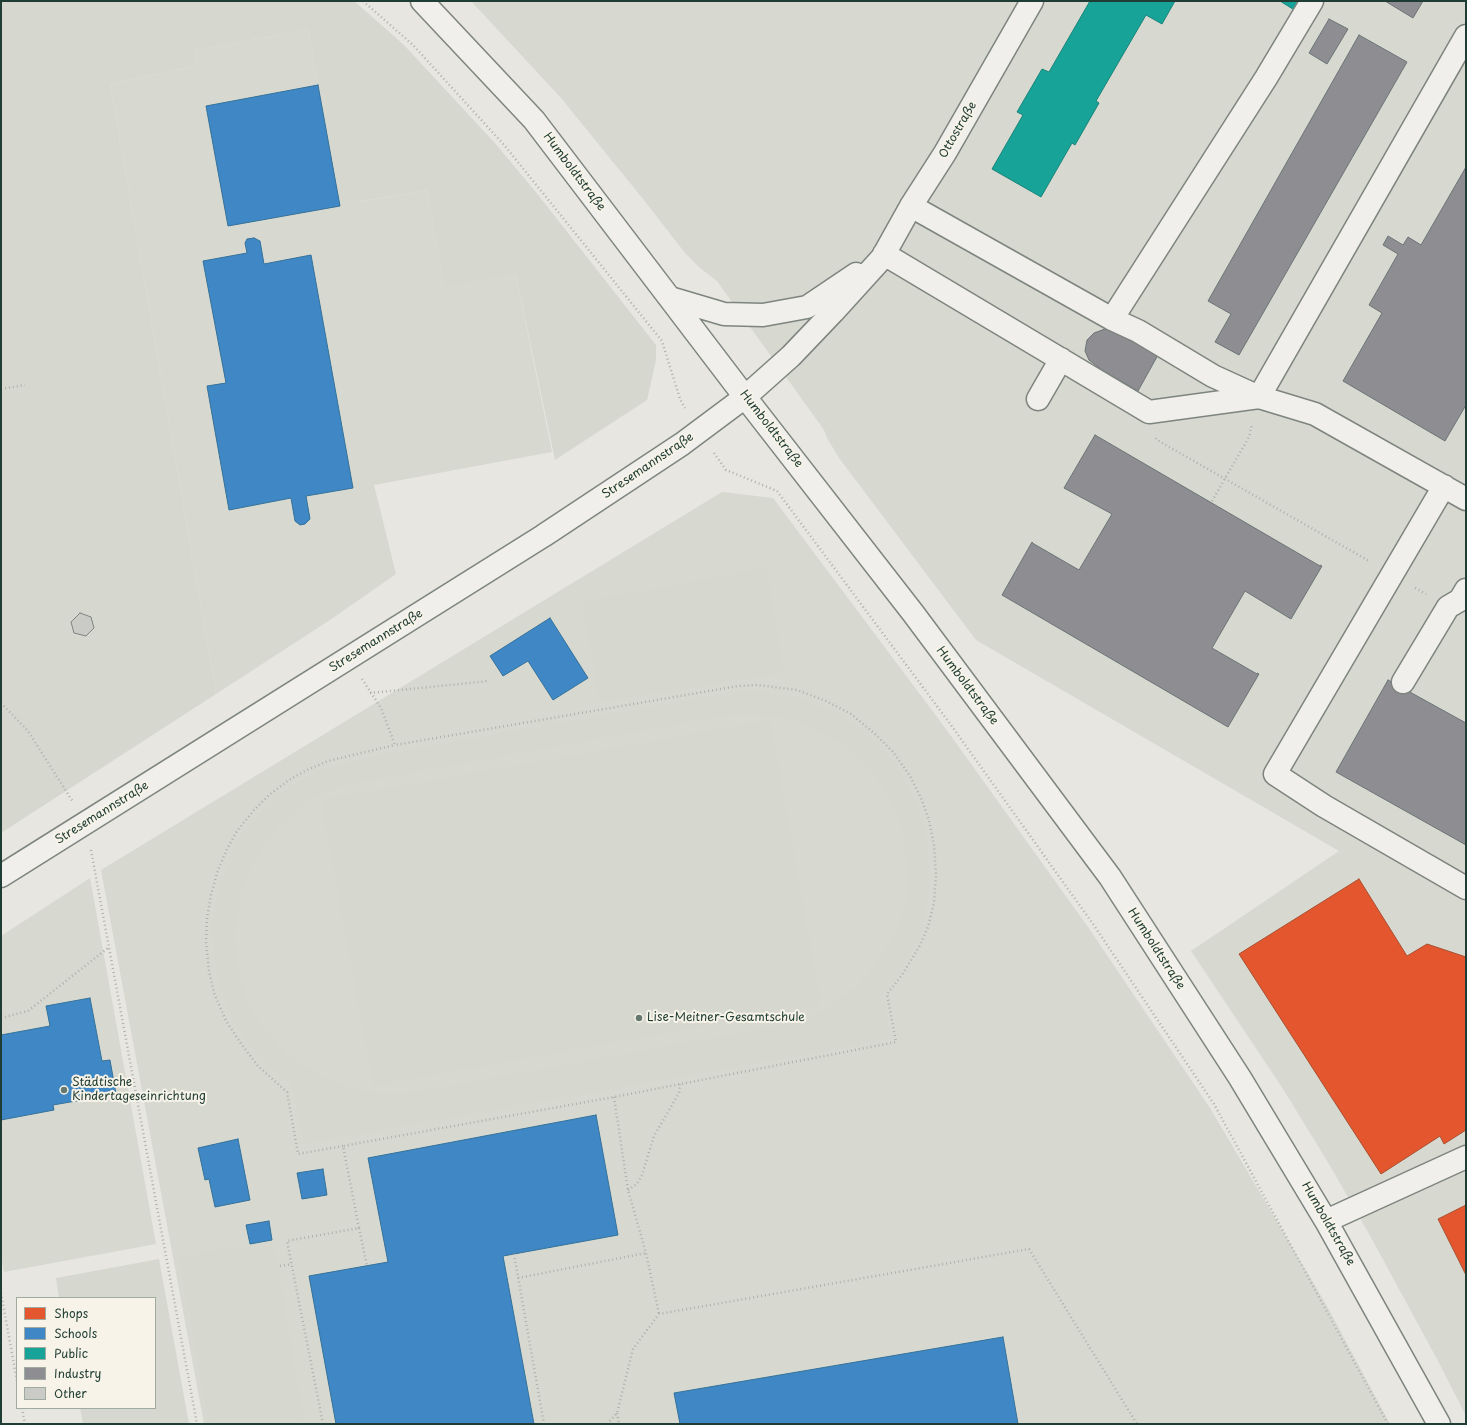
<!DOCTYPE html>
<meta charset="utf-8">
<style>
body{margin:0}
#map{position:relative;width:1467px;height:1425px;overflow:hidden;background:#e7e6e0;font-family:"Playpen Sans",sans-serif}
canvas{display:block}
.frame{position:absolute;inset:0;border:2px solid #1f3d34;pointer-events:none}
.legend{position:absolute;left:16px;top:1297px;width:140px;height:112px;box-sizing:border-box;background:#f7f3e8;border:1px solid #a1aaa0;margin:0;padding:5px 7px;list-style:none;font-size:12px;color:#1f3d34}
.legend li{display:flex;align-items:center;gap:8px;height:20px}
.legend b{width:20px;border:1px solid #a1aaa0}
</style>
<div id="map">
<canvas width="1467" height="1425"></canvas>
<div class="frame"></div>
<ul class="legend">
<li><b style="height:11px;background:#e4572e"></b>Shops</li>
<li><b style="height:11px;background:#3f88c5"></b>Schools</li>
<li><b style="height:11px;background:#17a398"></b>Public</li>
<li><b style="height:11px;background:#8d8d92"></b>Industry</li>
<li><b style="height:11px;background:#cacbc6"></b>Other</li>
</ul>
</div>
<script>
const context = document.querySelector('canvas').getContext('2d');
context.lineJoin = 'round';
function paint(path, color) { context.fillStyle = color; context.fill(path, 'evenodd'); }
const toPath = rows => new Path2D(rows.map(r => 'M' + r).join(''));
function stroke(path, color, width, dash) { context.strokeStyle = color; context.lineWidth = width; context.lineCap = dash ? 'butt' : 'round'; context.setLineDash(dash || []); context.stroke(path); }
function label(font, color, halo, rows, align = 'center') {
  context.font = font + ' "Playpen Sans",sans-serif'; context.lineWidth = 4; context.setLineDash([]); context.textBaseline = 'middle'; context.strokeStyle = halo; context.fillStyle = color; for (const [text, x, y, turn = 0] of rows) {
    context.save(); context.translate(x, y); context.rotate((+turn || 0) * Math.PI / 180); context.textAlign = isNaN(turn) ? turn : align; if (halo) context.strokeText(text, 0, 0); context.fillText(text, 0, 0); context.restore();
  }
}
const built = toPath([
 [471,1,1466,1,1466,1416,1438,1361,1368,1232,1329,1164,1283,1089,1191,951,1339,851,976,640,839,458,827,438,824,430,717,281,700,268,685,253,643,199,561,98],
 [308,29,340,201,357,199,358,202,427,190,444,285,516,275,552,452,374,485,396,574,330,620,216,694,110,84,197,65,195,51],
 [722,492,773,498,946,729,1088,927,1210,1108,1327,1306,1390,1424,204,1424,101,870],
 [90,878,156,1244,4,1272,1,1256,1,936]
]);
const green = toPath([
 [1,1,354,1,403,44,494,142,535,191,656,345,656,360,647,400,555,460,516,275,444,286,427,190,357,202,356,199,340,202,308,29,195,51,197,65,110,84,216,694,1,833],
 [766,568,784,673,600,702,582,602],
 [747,691,773,693,802,699,840,714,861,730,886,753,908,784,916,802,927,840,930,881,925,917,920,934,902,968,882,994,891,1039,303,1144,293,1085,268,1066,247,1042,231,1015,225,1001,218,980,214,960,212,928,215,906,221,883,231,855,238,842,246,830,259,815,285,790,303,780,318,772,358,759,716,695],
 [743,714,778,717,793,720,819,731,838,741,859,756,873,772,894,807,903,834,909,881,904,909,893,936,879,961,860,983,831,1006,809,1017,788,1024,410,1093,380,1093,356,1090,332,1081,294,1061,275,1042,254,1014,245,996,236,957,234,932,242,888,251,865,265,844,279,826,306,803,321,795,339,787,361,782,724,716],
 [770,720,821,1005,373,1086,321,800],
 [273,1241,305,1424,209,1424,179,1257],
 [159,1259,189,1424,83,1424,80,1408,155,1408,155,1298,59,1298,56,1278]
]);
const shops = toPath([
 [1359,879,1407,956,1427,944,1466,957,1466,1130,1444,1144,1440,1136,1381,1174,1239,954,1359,879],
 [1466,1205,1466,1275,1438,1219,1466,1205]
]);
const schools = toPath([
 [318,85,340,206,228,226,206,106,318,85],
 [254,238,260,241,264,264,311,255,353,488,306,496,310,519,305,524,300,525,295,521,291,498,229,510,207,386,226,383,203,261,247,253,245,243,247,239,254,238],
 [550,618,588,678,553,700,528,661,503,676,490,656,550,618],
 [90,998,102,1061,110,1060,116,1094,53,1105,54,1110,1,1120,1,1035,50,1026,46,1006,90,998],
 [596,1115,618,1235,503,1256,534,1424,336,1424,309,1276,388,1262,368,1158,596,1115],
 [238,1139,250,1200,215,1207,209,1179,205,1180,198,1148,238,1139],
 [323,1169,327,1195,302,1199,297,1173,323,1169],
 [269,1221,272,1240,250,1244,246,1225,269,1221],
 [1003,1337,1018,1424,680,1424,674,1393,1003,1337]
]);
const public = toPath([
 [1090,1,1175,1,1162,24,1146,15,1096,101,1099,103,1075,145,1072,143,1041,197,992,169,1023,115,1017,112,1042,69,1049,72,1090,1],
 [1280,1,1302,1,1296,11,1280,1]
]);
const industry = toPath([
 [1385,1,1423,1,1413,18,1385,1],
 [1329,19,1348,29,1327,64,1309,53,1329,19],
 [1359,35,1407,62,1239,355,1215,342,1231,314,1208,301,1359,35],
 [1466,167,1466,405,1445,441,1343,381,1382,313,1369,305,1398,254,1383,245,1388,236,1403,245,1408,237,1421,245,1466,167],
 [1105,329,1122,335,1158,355,1138,391,1102,370,1089,360,1085,351,1087,340,1094,333,1105,329],
 [1095,435,1320,566,1320,565,1322,566,1291,619,1245,591,1212,648,1257,674,1257,673,1259,674,1228,727,1002,595,1032,542,1034,544,1079,570,1112,514,1064,488,1095,435],
 [1388,680,1466,723,1466,845,1336,772,1388,680]
]);
const building = toPath([
 [80,613,91,617,94,628,86,636,74,633,71,622,80,613]
]);
const path = toPath([
 [363,1,413,45,505,146,662,341,680,399,685,408],
 [1,389,25,385],
 [1156,438,1157,440,1369,561],
 [714,453,726,470,777,491,951,725,1093,924,1214,1104,1388,1424],
 [1212,501,1249,437,1252,424],
 [1415,588,1426,594],
 [370,693,489,681],
 [1,703,28,731,73,802],
 [91,850,197,1424],
 [1,1018,28,1011,109,947],
 [614,1097,628,1190,646,1253,659,1314],
 [343,1146,298,1154,287,1092,258,1066,242,1045,226,1021,214,993,209,971,206,942,207,918,211,895,218,870,227,849,237,831,254,810,269,795,289,780,307,770,328,761,395,745],
 [628,1190,637,1184,642,1175,654,1136,679,1093,680,1084],
 [359,1228,367,1266],
 [514,1254,544,1424],
 [280,1266,292,1264],
 [518,1278,646,1253],
 [1,1293,17,1381],
 [22,1408,25,1424],
 [617,1413,619,1424],
 [323,1424,287,1241,359,1228,343,1146,614,1097,896,1042,887,994,902,975,919,947,928,927,934,903,936,875,934,845,929,820,921,798,910,776,893,752,874,733,851,714,826,701,797,690,758,685,738,686,395,745,381,708,362,679],
 [607,1424,617,1413,633,1349,659,1314,1029,1249,1137,1424]
]);
const minor = toPath([
 [422,1,534,120,745,397,913,613,1110,877,1240,1078,1326,1221,1439,1424],
 [911,206,1112,319,1138,331,1213,376,1259,397,1315,414,1466,499],
 [884,254,1149,412,1259,397],
 [670,298,724,314,763,315,807,307,856,274],
 [1112,319,1266,78,1312,1],
 [1259,397,1466,36],
 [1038,399,1061,359],
 [1444,486,1275,774,1324,806,1466,888],
 [1403,682,1448,607,1460,600,1466,590],
 [1,876,543,536,682,444,745,397,791,356,833,312,882,258,911,206,945,153,1032,1],
 [1326,1221,1466,1157]
]);
const markers = [
 [639,1018,4,"#657870"],
 [64,1090,4,"#657870"]
];
const streetNames = [
 ["Ottostraße",958,130,-60],
 ["Humboldtstraße",574,172,53],
 ["Humboldtstraße",771,429,52],
 ["Stresemannstraße",648,466,-34],
 ["Stresemannstraße",376,641,-32],
 ["Humboldtstraße",967,686,53],
 ["Stresemannstraße",102,813,-32],
 ["Humboldtstraße",1156,949,57],
 ["Humboldtstraße",1328,1224,60]
];
const poiNames = [
 ["Lise-Meitner-Gesamtschule",647,1018],
 ["Städtische",72,1083],
 ["Kindertageseinrichtung",72,1097]
];
paint(built, '#d7d9d0');
paint(green, '#d6d8cf');
paint(shops, '#e4572e');
stroke(shops, '#a94f30', 1);
paint(schools, '#3f88c5');
stroke(schools, '#35729a', 1);
paint(public, '#17a398');
stroke(public, '#19847a', 1);
paint(industry, '#8d8d92');
stroke(industry, '#6c7576', 1);
paint(building, '#cacbc6');
stroke(building, '#7e847f', 1);
stroke(minor, '#7e847f', 25);
stroke(path, '#aeb0ac', 2.5, [1, 3]);
stroke(minor, '#f0efeb', 22);
for (const [x, y, r, color] of markers) { const dot = new Path2D(); dot.arc(x, y, r, 0, 2 * Math.PI); context.fillStyle = color; context.fill(dot); stroke(dot, '#f7f3e8', 1.5); }
label('12px', '#1f3d34', '#f7f3e8', streetNames);
label('12px', '#1f3d34', '#f7f3e8', poiNames, 'left');
</script>
